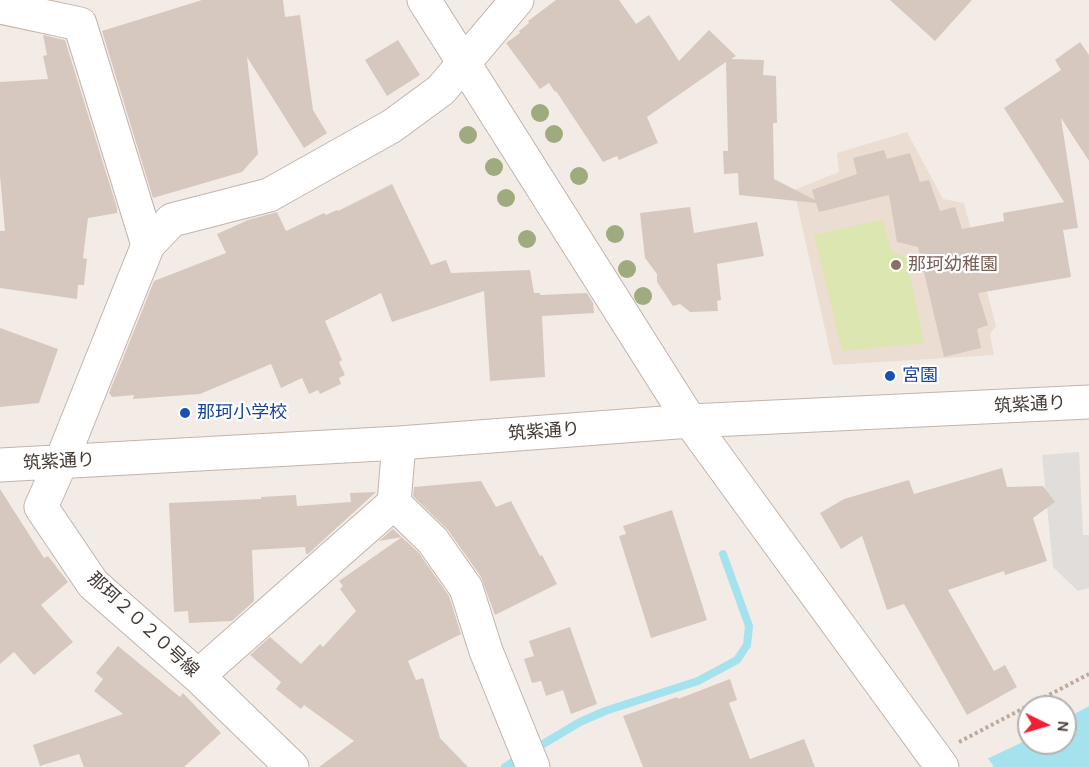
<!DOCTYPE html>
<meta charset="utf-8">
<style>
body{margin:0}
#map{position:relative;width:1089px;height:767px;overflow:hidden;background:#f3ece6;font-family:Karla,sans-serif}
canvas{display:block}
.north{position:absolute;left:1017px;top:695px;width:60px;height:60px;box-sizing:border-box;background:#fff;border:2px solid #b5b1af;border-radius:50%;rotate:95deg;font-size:16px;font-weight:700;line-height:24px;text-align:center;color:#453b36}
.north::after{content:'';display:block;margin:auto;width:21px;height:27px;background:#f21e33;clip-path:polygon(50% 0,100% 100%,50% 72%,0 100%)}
</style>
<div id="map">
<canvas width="1089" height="767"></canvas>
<div class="north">N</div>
</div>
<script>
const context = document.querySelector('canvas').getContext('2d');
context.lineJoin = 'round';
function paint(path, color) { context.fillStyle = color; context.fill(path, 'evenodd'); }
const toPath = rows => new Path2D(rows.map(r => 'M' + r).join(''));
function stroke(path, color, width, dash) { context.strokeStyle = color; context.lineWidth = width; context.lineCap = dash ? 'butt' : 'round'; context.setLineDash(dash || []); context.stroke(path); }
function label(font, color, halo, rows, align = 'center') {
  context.font = font + ' Karla,"Noto Sans JP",sans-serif'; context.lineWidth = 4.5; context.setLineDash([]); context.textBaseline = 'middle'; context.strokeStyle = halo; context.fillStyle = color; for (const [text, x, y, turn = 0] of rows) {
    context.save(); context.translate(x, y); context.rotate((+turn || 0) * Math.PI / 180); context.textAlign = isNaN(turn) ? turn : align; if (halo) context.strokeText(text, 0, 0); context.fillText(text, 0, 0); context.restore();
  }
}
const education = toPath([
 [907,132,943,199,964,203,996,326,990,334,994,355,833,365,794,190,839,172,837,153]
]);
const green = toPath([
 [882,220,892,252,906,257,924,343,842,351,814,235]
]);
const parking = toPath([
 [1079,452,1083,535,1089,535,1089,588,1078,591,1053,567,1042,455]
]);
const water = toPath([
 [1089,706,1089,767,970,767,1029,739,1029,743,1065,743,1065,719]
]);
const pier = toPath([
 [987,757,994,767,967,767,969,764]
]);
const stream = toPath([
 [533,750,580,722,605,711,698,681,737,660,747,645,749,626,723,554],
 [505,767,522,756]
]);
const building = toPath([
 [202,0,283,0,285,17,300,15,313,110,327,133,304,148,247,57,258,154,242,172,153,198,102,31],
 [556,0,619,0,636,24,649,15,679,61,709,30,736,56,731,59,764,60,763,75,776,76,777,123,773,123,774,179,815,200,812,190,857,174,853,158,884,150,887,159,910,153,920,182,929,180,940,211,955,207,962,229,1004,221,1003,213,1064,202,1004,108,1061,70,1055,60,1080,42,1089,55,1089,161,1061,118,1078,228,1063,230,1071,277,978,293,988,325,977,329,981,348,944,357,918,247,897,242,889,195,819,212,816,203,739,195,738,173,724,174,723,151,728,151,726,62,647,117,658,143,619,160,617,156,603,162,556,91,555,92,549,83,540,89,506,43,520,33,519,31,529,23,528,21],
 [890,0,972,0,935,41],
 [43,35,65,40,117,208,117,213,88,218,83,258,87,259,84,285,78,285,77,299,0,288,0,231,5,231,0,176,0,82,48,79,43,56,47,55],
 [398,40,420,75,387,96,365,60],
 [392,184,431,265,446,260,451,273,530,270,534,293,540,293,540,295,587,293,593,303,594,313,542,316,545,377,490,381,484,291,392,322,381,293,325,321,342,360,339,362,345,375,339,378,341,384,320,394,318,390,309,394,302,378,281,388,271,364,200,394,133,399,134,395,112,397,109,393,154,281,226,253,217,234,248,220,277,212,286,231,324,213,326,215,337,210,338,211],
 [690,207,694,233,757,222,764,256,717,264,721,300,717,301,718,311,690,312,680,304,673,306,657,282,657,274,645,258,640,213],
 [0,328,58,349,39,403,0,407],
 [1002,468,1007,487,1043,486,1055,502,1033,518,1047,561,1005,575,1004,571,948,590,994,671,1005,665,1017,687,967,715,904,604,887,610,862,536,841,549,820,513,844,499,909,480,914,494],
 [481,481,496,507,511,501,540,556,542,555,557,584,495,615,481,577,448,530,413,496,414,487],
 [0,489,44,558,48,556,68,582,41,605,73,642,34,675,14,652,0,664],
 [376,492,308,554,306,554,305,547,252,550,254,601,232,621,189,623,188,611,174,612,169,503,261,499,261,497,296,495,297,506,351,502,350,493],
 [672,510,707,620,651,638,619,536,626,534,623,526],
 [393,529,419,553,449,596,461,634,408,661,416,680,423,678,440,738,468,767,319,767,354,741,304,705,301,709,276,689,281,682,250,655,270,637,301,664,320,644,323,647,356,611,340,589,343,586,339,581,402,537,379,541],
 [570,627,597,704,571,714,563,690,546,696,541,681,532,683,524,659,534,656,529,641],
 [118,646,180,697,183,693,221,733,184,767,84,767,79,754,40,766,33,745,123,714,94,691,103,679,96,673],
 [730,679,737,700,729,703,750,759,804,739,815,767,643,767,623,716,677,697,678,699]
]);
const path = toPath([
 [959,742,1089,674]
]);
const minor = toPath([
 [424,0,690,421,942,767],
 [0,7,80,24,148,245],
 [0,465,399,443,690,421,1089,402],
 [394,503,433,541,466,588,486,651,533,767],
 [198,676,394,503,399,443],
 [292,767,198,676,93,584,41,507,61,462,148,245,172,220,269,195,392,126,441,90,517,0]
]);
const trees = [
 [540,113],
 [554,134],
 [468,135],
 [494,167],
 [579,176],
 [506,198],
 [615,234],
 [527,239],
 [627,269],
 [643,296]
];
const markers = [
 [896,265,6,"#8d6e63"],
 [890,376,6,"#1a4fb4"],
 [185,413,6,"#1a4fb4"]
];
const educationNames = [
 ["那珂幼稚園",908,265]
];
const transitNames = [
 ["宮園",902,376],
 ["那珂小学校",197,413]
];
const streetNames = [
 ["筑紫通り",1030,405,-3],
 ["筑紫通り",544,432,-4],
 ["筑紫通り",59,462,-3],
 ["那珂２０２０号線",143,625,43]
];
paint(education, '#ebddd1');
paint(green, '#dbe6b0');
paint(parking, '#e1dddb');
paint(water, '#a4e2ee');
paint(pier, '#f3ece6');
stroke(stream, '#a4e2ee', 8);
paint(building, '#d7c8bf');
stroke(minor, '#c1b4ac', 35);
stroke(path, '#bfa99b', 4, [3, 3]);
stroke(minor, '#fff', 33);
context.fillStyle = '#9fab7f';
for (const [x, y] of trees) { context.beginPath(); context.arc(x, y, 9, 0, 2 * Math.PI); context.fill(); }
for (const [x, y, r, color] of markers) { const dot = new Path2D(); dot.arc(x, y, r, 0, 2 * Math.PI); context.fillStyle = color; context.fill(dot); stroke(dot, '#fff', 2); }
label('18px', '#785e54', '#fff', educationNames, 'left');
label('18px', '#164399', '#fff', transitNames, 'left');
label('18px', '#453b36', '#fff', streetNames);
</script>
